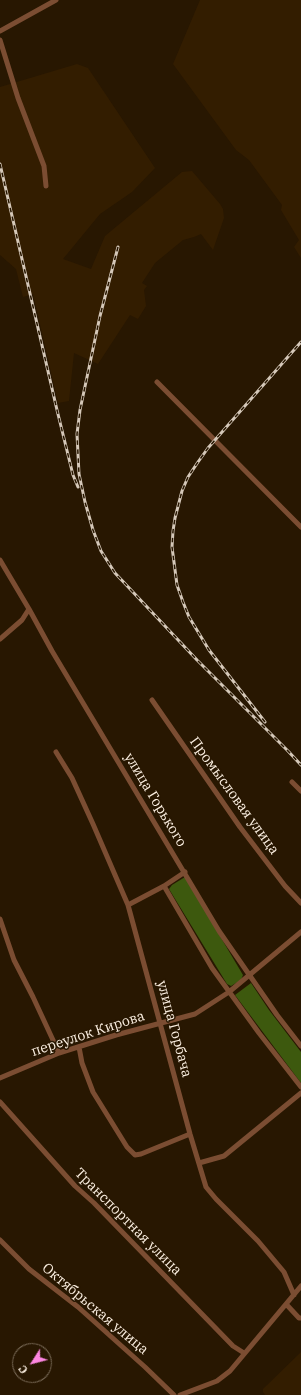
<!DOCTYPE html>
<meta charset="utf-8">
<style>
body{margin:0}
#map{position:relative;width:301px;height:1395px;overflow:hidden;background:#281701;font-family:"IBM Plex Serif",serif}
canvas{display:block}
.north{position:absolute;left:12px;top:1343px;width:40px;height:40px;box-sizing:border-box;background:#281701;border:1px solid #7d6e5b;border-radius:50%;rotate:234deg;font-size:11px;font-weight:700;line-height:16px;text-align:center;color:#fdf1e3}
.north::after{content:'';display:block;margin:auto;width:14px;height:18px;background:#fd86e1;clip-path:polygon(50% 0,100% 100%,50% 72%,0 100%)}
</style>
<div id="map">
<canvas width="301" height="1395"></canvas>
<div class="north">С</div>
</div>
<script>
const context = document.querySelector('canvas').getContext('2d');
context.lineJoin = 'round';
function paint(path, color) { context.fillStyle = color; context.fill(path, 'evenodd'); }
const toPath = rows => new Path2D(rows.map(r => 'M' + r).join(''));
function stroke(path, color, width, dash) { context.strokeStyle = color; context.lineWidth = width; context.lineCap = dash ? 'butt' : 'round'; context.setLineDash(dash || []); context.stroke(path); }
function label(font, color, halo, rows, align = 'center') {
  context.font = font + ' "IBM Plex Serif",serif'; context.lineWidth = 3; context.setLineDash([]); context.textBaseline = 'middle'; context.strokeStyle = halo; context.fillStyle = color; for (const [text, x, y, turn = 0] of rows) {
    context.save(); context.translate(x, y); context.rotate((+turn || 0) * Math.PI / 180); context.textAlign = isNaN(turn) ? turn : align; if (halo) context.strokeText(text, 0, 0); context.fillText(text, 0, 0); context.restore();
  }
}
const built = toPath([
 [200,0,301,0,301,258,294,247,299,240,281,210,282,205,249,160,236,150,173,64],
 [77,64,88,68,155,168,132,192,100,214,63,259,91,269,105,236,182,172,192,171,220,204,223,209,224,218,213,250,201,234,194,237,183,240,155,263,142,283,147,286,144,290,146,306,138,319,130,315,98,364,74,353,69,401,58,403,33,294,23,297,16,269,0,255,0,87],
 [301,1352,301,1395,265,1395,263,1392,263,1389]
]);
const forest = toPath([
 [185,877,243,975,241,980,231,986,227,984,169,889,172,885],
 [251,983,269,1010,301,1052,301,1083,235,995]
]);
const minor = toPath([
 [0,31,56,0],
 [0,40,18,98,44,166,46,186],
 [157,382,301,527],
 [0,560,29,609,52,651,219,931,277,1015,301,1046],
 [0,639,22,620,29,609],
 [152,700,240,827,285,886,301,903],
 [56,752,72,778,93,824,128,905,190,1134,206,1187,216,1199,258,1241,284,1272,294,1295],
 [292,782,301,791],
 [164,886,212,968,259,1033,301,1087],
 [128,905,164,886,185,872],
 [0,919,14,960,33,997,59,1053],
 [79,1047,82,1063,93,1092,127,1147,135,1155,141,1154,190,1134],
 [0,1078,59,1053,116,1035,195,1014,229,992,301,932],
 [0,1102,75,1186,94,1203,233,1346,244,1353],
 [199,1163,224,1156,301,1093],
 [0,1240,29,1269,78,1307,145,1367,174,1395],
 [286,1304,299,1318,301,1318],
 [180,1395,217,1381,230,1371,301,1286]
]);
const rail = toPath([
 [0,164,57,410,73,475,78,487],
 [118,247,100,316,80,410,77,434,79,474,85,502,93,530,101,551,115,573,197,660,290,753],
 [265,722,209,650,189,617,183,602,177,585,172,547,173,531,175,518,182,491,188,477,198,462,208,448,301,342],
 [287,750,301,765]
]);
const streetNames = [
 ["Промысловая улица",234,796,54],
 ["улица Горького",155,800,59],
 ["улица Горбача",174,1029,75],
 ["переулок Кирова",88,1034,-18],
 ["Транспортная улица",128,1222,45],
 ["Октябрьская улица",95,1309,40]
];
paint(built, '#331d00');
paint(forest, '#3d590e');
stroke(minor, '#7b4d32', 5);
stroke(rail, '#d5c8b9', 3);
stroke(rail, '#281701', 1.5, [4.5]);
label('14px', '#fdf1e3', '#281701', streetNames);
</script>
